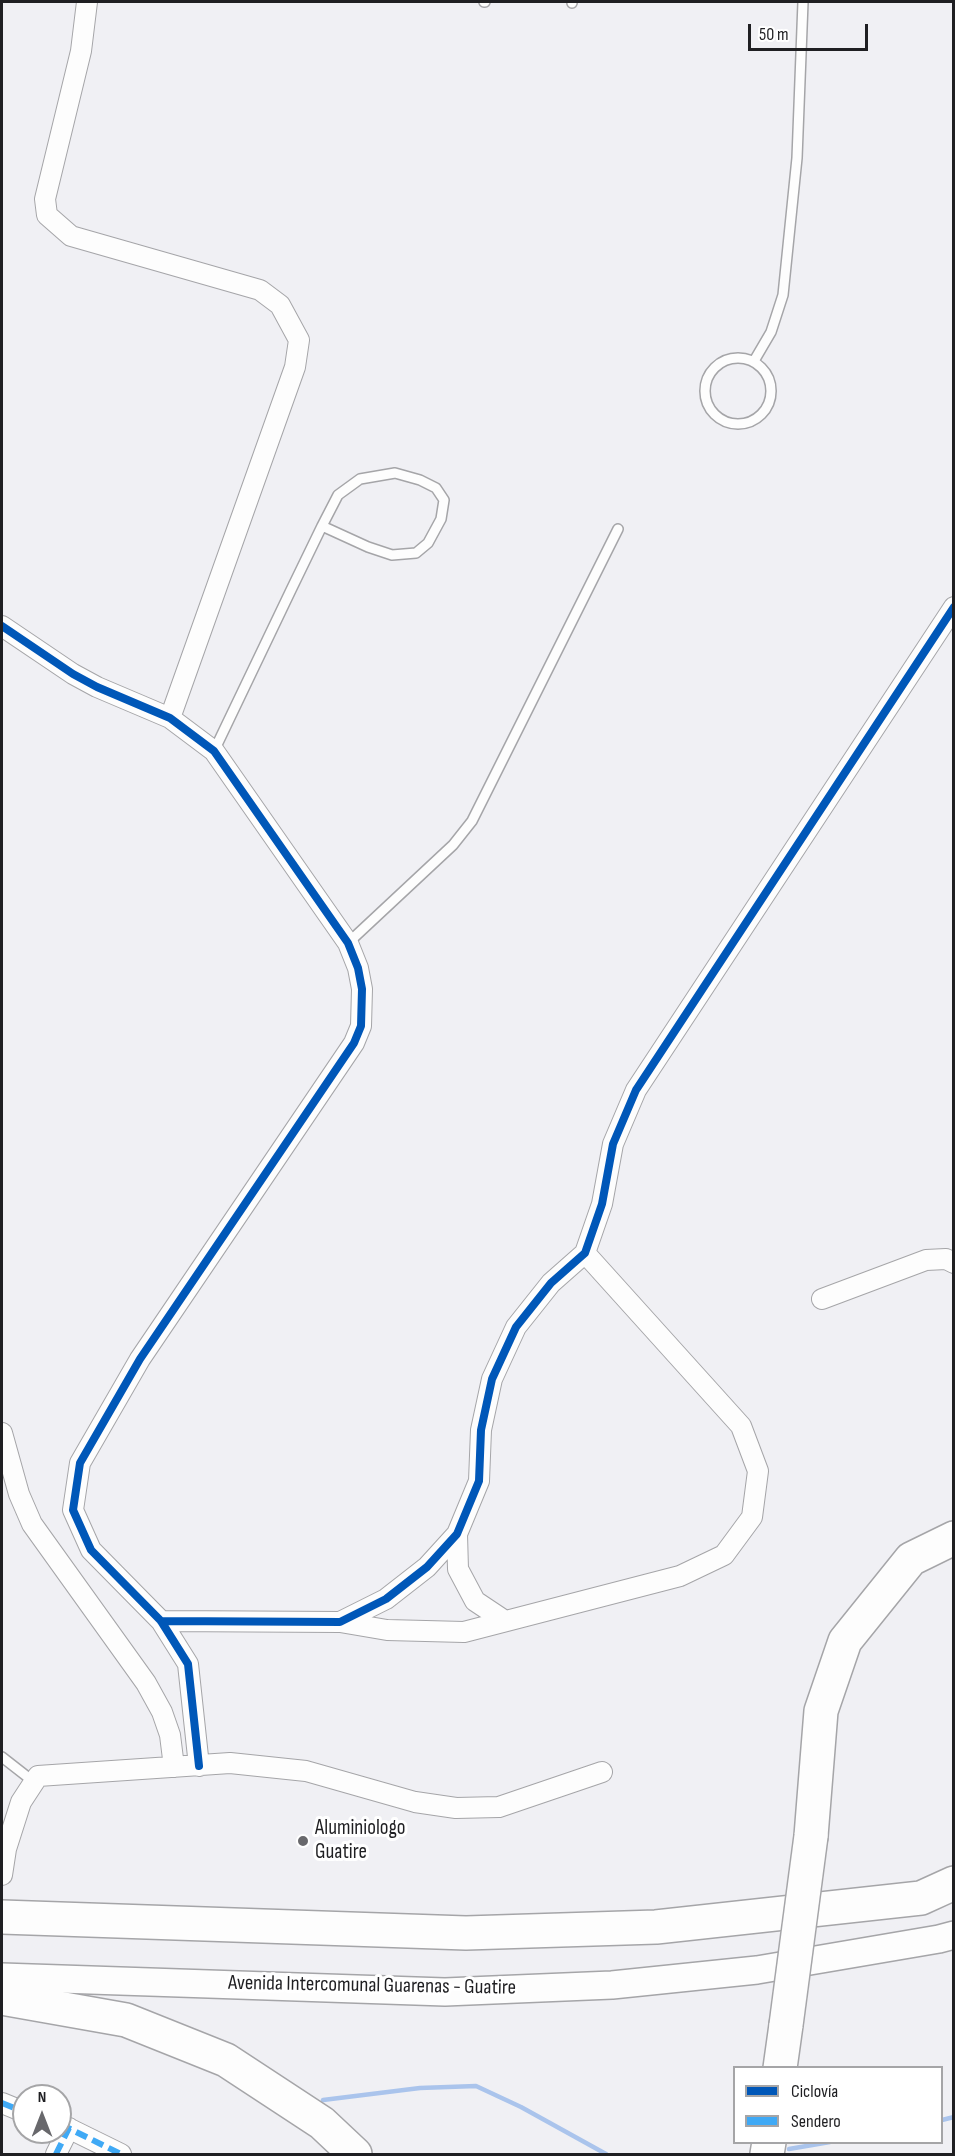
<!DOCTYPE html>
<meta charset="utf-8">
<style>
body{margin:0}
#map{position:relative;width:955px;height:2156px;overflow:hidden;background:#f0f0f4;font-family:"Sofia Sans Condensed",sans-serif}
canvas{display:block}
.frame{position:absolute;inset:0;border:3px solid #1f1f22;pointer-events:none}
.legend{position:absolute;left:733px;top:2066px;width:210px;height:78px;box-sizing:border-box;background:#fff;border:2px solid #a5a5a7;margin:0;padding:8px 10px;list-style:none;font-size:18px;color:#1f1f22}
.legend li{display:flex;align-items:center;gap:12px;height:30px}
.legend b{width:30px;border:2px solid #a5a5a7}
.north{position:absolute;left:12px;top:2084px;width:60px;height:60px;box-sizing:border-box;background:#fff;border:2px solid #a5a5a7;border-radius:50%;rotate:0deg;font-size:16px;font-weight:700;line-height:24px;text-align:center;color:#1f1f22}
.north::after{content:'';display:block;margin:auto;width:21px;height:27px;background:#68686c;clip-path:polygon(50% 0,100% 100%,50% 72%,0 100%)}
.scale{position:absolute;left:748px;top:24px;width:120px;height:27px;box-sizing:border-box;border:3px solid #1f1f22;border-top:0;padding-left:8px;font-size:18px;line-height:21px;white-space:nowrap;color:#1f1f22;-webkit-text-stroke:4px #fff;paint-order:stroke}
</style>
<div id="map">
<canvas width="955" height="2156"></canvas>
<div class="frame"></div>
<ul class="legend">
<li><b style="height:8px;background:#0057b8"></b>Ciclovía</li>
<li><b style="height:8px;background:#3fa9f5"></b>Sendero</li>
</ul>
<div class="north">N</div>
<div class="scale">50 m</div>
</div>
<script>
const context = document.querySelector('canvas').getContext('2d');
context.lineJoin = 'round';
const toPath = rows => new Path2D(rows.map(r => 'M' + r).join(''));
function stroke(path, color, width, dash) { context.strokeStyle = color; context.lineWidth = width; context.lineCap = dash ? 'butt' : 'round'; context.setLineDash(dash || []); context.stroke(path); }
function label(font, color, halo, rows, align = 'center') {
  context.font = font + ' "Sofia Sans Condensed",sans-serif'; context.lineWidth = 6; context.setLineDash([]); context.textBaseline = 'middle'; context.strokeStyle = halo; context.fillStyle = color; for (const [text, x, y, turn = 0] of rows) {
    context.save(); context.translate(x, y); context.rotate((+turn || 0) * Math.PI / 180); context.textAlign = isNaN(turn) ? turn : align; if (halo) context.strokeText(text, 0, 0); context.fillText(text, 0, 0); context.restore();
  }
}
const stream = toPath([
 [323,2100,420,2088,476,2086,521,2107,606,2154],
 [942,2120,954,2117],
 [789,2149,830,2142]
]);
const lane = toPath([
 [484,2,485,2],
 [572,2,572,3],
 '705 391a33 33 0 1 1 66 0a33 33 0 1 1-66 0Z',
 [754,361,771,332,783,295,797,158,803,2],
 [214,751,291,590,322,526,338,495,360,479,395,473,420,480,436,488,444,500,441,519,428,543,416,553,392,555,368,547,322,526],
 [348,943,453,845,472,821,618,529],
 [2,1757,34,1782]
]);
const street = toPath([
 [87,2,81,51,45,199,47,215,71,236,260,290,280,305,299,340,295,367,170,718],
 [2,626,73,674,97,687,170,718,214,751,348,943,358,968,362,989,361,1026,354,1043,140,1359,80,1463,73,1510,91,1550,161,1621,188,1664,199,1766],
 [822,1299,926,1260,946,1259,954,1263],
 [2,1433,19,1494,32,1524,146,1683,162,1712,170,1735,174,1767],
 [457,1534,458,1569,475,1601,505,1621],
 [161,1621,340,1622,386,1599,427,1567,457,1534,479,1481,481,1430,492,1379,516,1327,551,1283,585,1253,602,1204,613,1144,636,1090,954,607],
 [340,1622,387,1630,464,1632,680,1576,724,1555,752,1517,758,1471,741,1426,585,1253],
 [2,1875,6,1849,21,1802,38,1776,230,1763,306,1771,415,1802,456,1808,499,1807,602,1772],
 [2,2103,24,2112],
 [60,2124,121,2154],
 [56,2154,69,2128]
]);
const secondary = toPath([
 [2,1977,445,1992,612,1985,757,1970,939,1939,954,1935]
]);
const highway = toPath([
 [811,1836,821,1711,845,1641,911,1559,954,1538],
 [2,1917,466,1933,656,1927,921,1898,954,1883],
 [2,1998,126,2020,226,2060,322,2123,355,2154],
 [780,2068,786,2025],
 [767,2154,769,2142]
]);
const highwayBridge = toPath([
 [786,2025,811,1836]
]);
const quiet = toPath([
 [2,2103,24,2112],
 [60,2124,121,2154],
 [56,2154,69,2128]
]);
const cycleway = toPath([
 [2,626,73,674,97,687,170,718,214,751,348,943,358,968,362,989,361,1026,354,1043,140,1359,80,1463,73,1510,91,1550,161,1621,188,1664,199,1766],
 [161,1621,340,1622,386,1599,427,1567,457,1534,479,1481,481,1430,492,1379,516,1327,551,1283,585,1253,602,1204,613,1144,636,1090,954,607]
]);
const markers = [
 [303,1841,6,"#68686c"]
];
const poiNames = [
 ["Aluminiologo",315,1829],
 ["Guatire",315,1853]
];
const streetNames = [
 ["Avenida Intercomunal Guarenas - Guatire",372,1986,1]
];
stroke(stream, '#aac4ec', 4.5);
stroke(lane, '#a5a5a8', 12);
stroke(street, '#a5a5a8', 22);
stroke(secondary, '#a5a5a8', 30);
stroke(highway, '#a5a5a8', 36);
stroke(lane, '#fdfdfd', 9);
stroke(street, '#fdfdfd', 20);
stroke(secondary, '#fdfdfd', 27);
stroke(highway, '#fdfdfd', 33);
stroke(highwayBridge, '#a5a5a8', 36, []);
stroke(highwayBridge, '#fdfdfd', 33);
stroke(quiet, '#3fa9f5', 6, [12, 6]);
stroke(cycleway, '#0057b8', 8);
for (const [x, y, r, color] of markers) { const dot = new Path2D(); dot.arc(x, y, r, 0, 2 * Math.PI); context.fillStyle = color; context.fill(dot); stroke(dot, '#fff', 2); }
label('21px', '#1f1f22', '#fff', poiNames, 'left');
label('21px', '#1f1f22', '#fff', streetNames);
</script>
